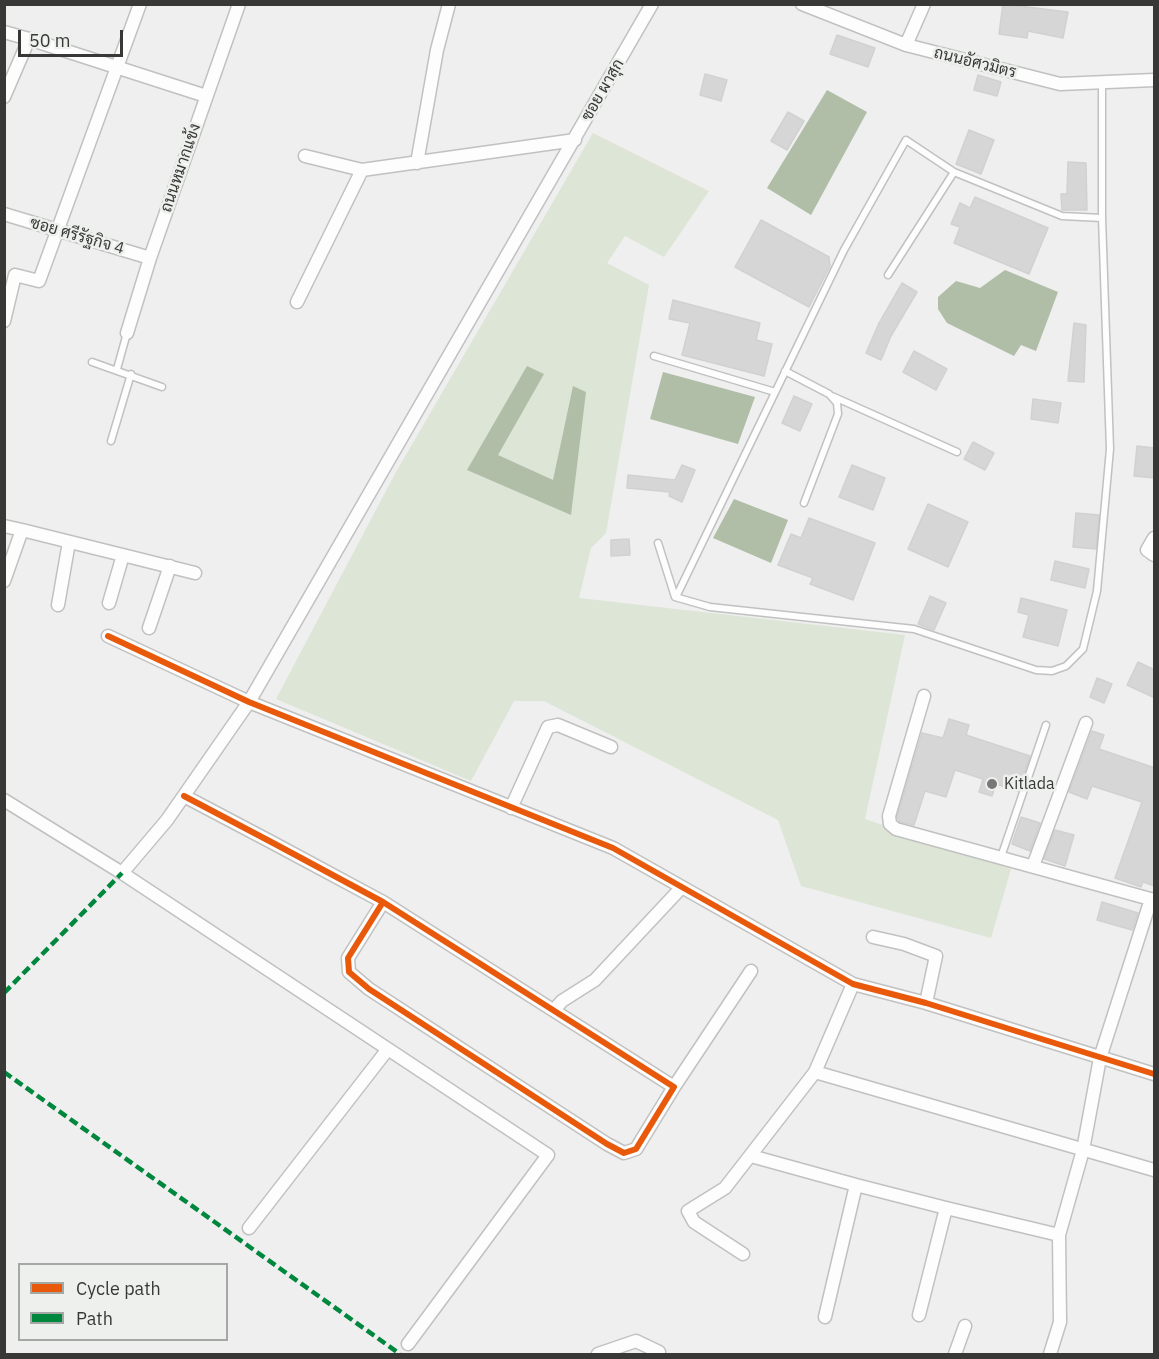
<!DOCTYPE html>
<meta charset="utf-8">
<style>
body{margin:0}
#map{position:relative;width:1159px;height:1359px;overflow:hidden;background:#eeefee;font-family:"IBM Plex Sans",sans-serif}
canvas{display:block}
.frame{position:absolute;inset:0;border:6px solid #383937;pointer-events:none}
.legend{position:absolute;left:18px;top:1263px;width:210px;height:78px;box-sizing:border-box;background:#eef0ed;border:2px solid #a5a7a4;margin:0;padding:8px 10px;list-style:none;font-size:18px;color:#383937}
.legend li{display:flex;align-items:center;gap:12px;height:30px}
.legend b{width:30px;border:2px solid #a5a7a4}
.scale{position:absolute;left:18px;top:30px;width:105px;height:27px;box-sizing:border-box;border:3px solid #383937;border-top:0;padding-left:8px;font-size:18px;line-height:21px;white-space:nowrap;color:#383937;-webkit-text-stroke:4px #eef0ed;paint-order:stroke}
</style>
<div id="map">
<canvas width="1159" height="1359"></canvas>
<div class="frame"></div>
<ul class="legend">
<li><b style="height:8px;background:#e8590c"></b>Cycle path</li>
<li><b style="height:8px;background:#00873e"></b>Path</li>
</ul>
<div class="scale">50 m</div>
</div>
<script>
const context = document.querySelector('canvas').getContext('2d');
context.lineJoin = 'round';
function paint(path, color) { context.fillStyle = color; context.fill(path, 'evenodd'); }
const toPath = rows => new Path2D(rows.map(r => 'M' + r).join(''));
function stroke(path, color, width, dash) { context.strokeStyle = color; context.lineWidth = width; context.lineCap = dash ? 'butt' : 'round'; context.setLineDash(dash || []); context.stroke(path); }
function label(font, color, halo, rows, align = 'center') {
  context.font = font + ' "IBM Plex Sans",Sarabun,sans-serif'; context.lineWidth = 5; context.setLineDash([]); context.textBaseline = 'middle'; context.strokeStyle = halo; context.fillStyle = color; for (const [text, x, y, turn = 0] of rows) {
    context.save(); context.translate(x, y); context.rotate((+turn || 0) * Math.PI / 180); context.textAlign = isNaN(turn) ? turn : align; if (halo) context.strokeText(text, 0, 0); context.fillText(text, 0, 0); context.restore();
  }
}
const green = toPath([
 [593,133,709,191,664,257,625,236,607,263,649,285,606,533,591,548,579,598,905,635,865,819,1011,869,991,938,801,886,778,820,544,701,514,701,471,781,276,699,396,472]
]);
const water = toPath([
 [827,90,867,112,811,215,767,188],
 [1005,270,1058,292,1036,351,1021,345,1014,356,947,323,938,309,938,297,956,281,980,288],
 [527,366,544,374,498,455,553,480,573,386,586,392,571,515,467,470],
 [663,372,755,397,738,444,650,419],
 [734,499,788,520,771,563,713,538]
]);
const building = toPath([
 [1003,4,1068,12,1063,38,1028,31,1027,38,999,34,1003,4],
 [837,35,875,48,868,67,830,54,837,35],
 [705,74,727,80,721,101,700,95,705,74],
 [978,75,1001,82,997,96,974,90,978,75],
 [788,112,804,121,787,150,771,141,788,112],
 [969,130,994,140,981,174,956,164,969,130],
 [1068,162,1086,163,1087,210,1062,210,1061,194,1067,194,1068,162],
 [975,197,1048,228,1029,274,954,243,960,227,951,224,960,203,970,208,975,197],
 [761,220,829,257,830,266,809,307,735,267,761,220],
 [902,283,917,292,891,336,881,360,866,353,879,323,902,283],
 [673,300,760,323,756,340,772,344,764,376,682,355,690,323,669,319,673,300],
 [1074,323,1086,325,1084,382,1068,381,1074,323],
 [914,351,947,369,936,390,903,372,914,351],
 [794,396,812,404,800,431,782,423,794,396],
 [1033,399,1061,403,1058,423,1031,419,1033,399],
 [973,442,994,453,985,470,964,459,973,442],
 [1137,446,1155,448,1155,478,1134,476,1137,446],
 [682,465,695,470,682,502,669,496,670,492,627,488,628,475,675,480,682,465],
 [852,465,885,478,873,510,839,497,852,465],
 [928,504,968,522,948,567,908,549,928,504],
 [1076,513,1099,515,1096,549,1073,547,1076,513],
 [809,518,875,543,853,600,810,584,813,578,778,565,791,534,801,538,809,518],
 [629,539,630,555,611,556,611,540,629,539],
 [1055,561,1089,569,1085,588,1051,580,1055,561],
 [930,596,946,603,934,630,918,624,930,596],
 [1021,598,1067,610,1058,646,1023,637,1029,615,1018,612,1021,598],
 [1138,662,1155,670,1155,698,1127,685,1138,662],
 [1097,678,1112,684,1104,703,1090,697,1097,678],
 [949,719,969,725,966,735,1030,756,1018,791,996,784,992,796,979,792,983,779,955,770,946,797,925,791,914,825,900,822,897,817,922,733,943,738,949,719],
 [1092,731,1104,735,1099,749,1155,768,1155,886,1143,882,1141,887,1115,878,1142,802,1092,786,1087,799,1069,792,1092,731],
 [1021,817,1040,823,1030,851,1012,844,1021,817],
 [1055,830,1074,835,1065,866,1044,859,1055,830],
 [1102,902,1138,913,1132,930,1097,920,1102,902]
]);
const service = toPath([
 [888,275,954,172],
 [654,356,775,392],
 [92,362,162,387],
 [117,369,127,333],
 [785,371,829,394,837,403,838,414,804,503],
 [832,396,957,452],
 [111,441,131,374],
 [658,543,675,597,710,607,914,629,1036,670,1052,671,1066,666,1083,649,1097,591,1110,449,1102,218,1102,82],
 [676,597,844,250,906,140,954,172,1062,216,1102,218],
 [1001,857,1046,725]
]);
const minor = toPath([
 [802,4,906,45,1060,84,1154,80],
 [4,32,29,39],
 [906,45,924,4],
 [4,97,29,39,206,96],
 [305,156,362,170,575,140],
 [417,163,437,50,449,4],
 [4,214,150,258],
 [297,302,362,170],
 [4,321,15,275,39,281,140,4],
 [127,333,150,258,239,4],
 [4,526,22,530,4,581],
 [22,530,195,573],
 [1154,538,1147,550,1154,555],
 [109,603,123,555],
 [58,605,69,542],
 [149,628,170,566],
 [108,636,249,702,613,848,853,984,926,1003,1154,1074],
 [924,696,889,816,890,824,896,829,1154,900],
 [184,796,275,844,383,902,394,909,674,1087,636,1149,624,1153,607,1144,369,989,349,972,348,958,383,902],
 [4,800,122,873,548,1155,408,1344],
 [511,808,548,727,558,725,611,747],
 [1033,866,1086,723],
 [122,873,167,820,249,702,652,4],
 [873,937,904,944,936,956,926,1003],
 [853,984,815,1072,1154,1170],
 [554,1010,562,1001,595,980,682,887],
 [674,1087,751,971],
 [751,1156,856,1185],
 [249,1228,388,1049],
 [743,1254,694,1222,688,1211,725,1188,815,1072],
 [919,1315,946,1208,1059,1235],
 [825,1317,856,1185,946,1208],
 [598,1354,636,1341,659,1352],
 [955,1354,965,1326],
 [1050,1354,1060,1322,1059,1235,1083,1150,1100,1058,1151,899]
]);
const quiet = toPath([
 [4,993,122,873],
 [4,1072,400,1354]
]);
const cycleway = toPath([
 [108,636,249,702,613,848,853,984,926,1003,1154,1074],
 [184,796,275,844,383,902,394,909,674,1087,636,1149,624,1153,607,1144,369,989,349,972,348,958,383,902]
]);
const markers = [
 [992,784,6,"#787977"]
];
const streetNames = [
 ["ถนนอัศวมิตร",975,63,14],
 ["ซอย ผาสุก",603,90,-60],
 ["ถนนหมากแข้ง",181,168,-71],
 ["ซอย ศรีรัฐกิจ 4",77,236,16]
];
const poiNames = [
 ["Kitlada",1004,784]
];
paint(green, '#dce5d6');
paint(water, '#b0bea7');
paint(building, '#d6d6d7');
stroke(building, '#d1d1d1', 1.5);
stroke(service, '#c0c1c0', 9);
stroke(minor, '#c0c1c0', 15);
stroke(service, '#fcfdfc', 6);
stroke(minor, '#fcfdfc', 12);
stroke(quiet, '#00873e', 4.5, [9, 4.5]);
stroke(cycleway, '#e8590c', 6);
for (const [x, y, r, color] of markers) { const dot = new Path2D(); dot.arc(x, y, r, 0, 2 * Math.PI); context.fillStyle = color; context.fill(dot); stroke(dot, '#eef0ed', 2); }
label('16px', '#383937', '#eef0ed', streetNames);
label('16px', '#383937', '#eef0ed', poiNames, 'left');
</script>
